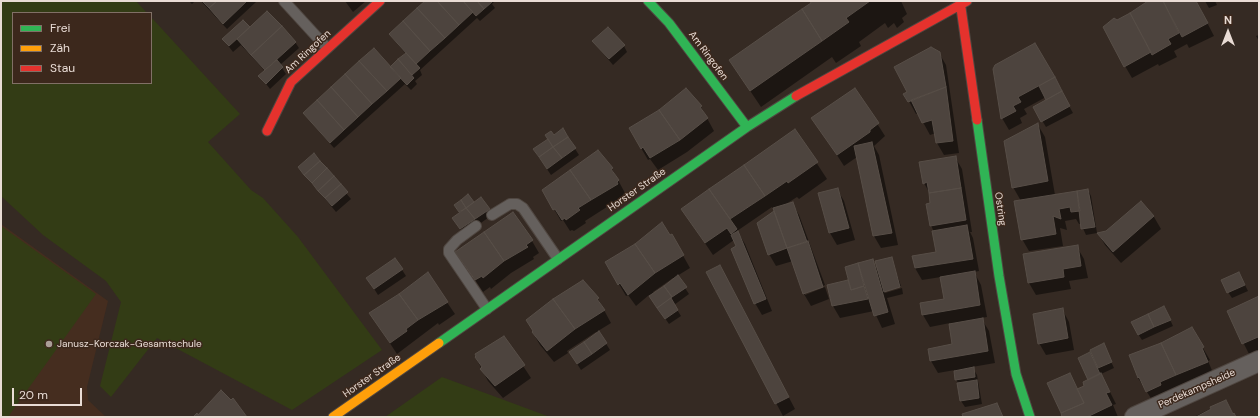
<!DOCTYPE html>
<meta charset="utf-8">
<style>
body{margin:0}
#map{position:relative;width:1260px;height:418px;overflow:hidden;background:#352a23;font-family:"DM Sans",sans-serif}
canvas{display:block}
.frame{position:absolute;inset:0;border:2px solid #e9dcd5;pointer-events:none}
.legend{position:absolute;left:12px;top:12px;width:140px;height:72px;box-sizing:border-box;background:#3c281c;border:1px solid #817066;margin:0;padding:5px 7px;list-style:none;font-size:12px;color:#e9dcd5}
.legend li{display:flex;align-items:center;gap:8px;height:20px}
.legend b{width:20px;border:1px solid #817066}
.north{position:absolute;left:1208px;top:12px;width:40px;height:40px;-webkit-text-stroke:3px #3c281c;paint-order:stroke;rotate:0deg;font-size:11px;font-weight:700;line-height:16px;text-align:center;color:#e9dcd5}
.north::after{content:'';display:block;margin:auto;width:14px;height:18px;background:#e9dcd5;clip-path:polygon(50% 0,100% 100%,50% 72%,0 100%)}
.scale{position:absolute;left:12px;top:388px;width:70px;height:18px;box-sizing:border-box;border:2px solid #e9dcd5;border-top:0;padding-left:5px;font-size:12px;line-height:14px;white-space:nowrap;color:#e9dcd5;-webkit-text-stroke:3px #3c281c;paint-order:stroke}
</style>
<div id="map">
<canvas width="1260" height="418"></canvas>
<div class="frame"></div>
<ul class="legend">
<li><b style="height:5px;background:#30b455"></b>Frei</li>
<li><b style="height:5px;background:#ff9f0a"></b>Zäh</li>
<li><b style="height:5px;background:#e5322d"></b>Stau</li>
</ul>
<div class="north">N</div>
<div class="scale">20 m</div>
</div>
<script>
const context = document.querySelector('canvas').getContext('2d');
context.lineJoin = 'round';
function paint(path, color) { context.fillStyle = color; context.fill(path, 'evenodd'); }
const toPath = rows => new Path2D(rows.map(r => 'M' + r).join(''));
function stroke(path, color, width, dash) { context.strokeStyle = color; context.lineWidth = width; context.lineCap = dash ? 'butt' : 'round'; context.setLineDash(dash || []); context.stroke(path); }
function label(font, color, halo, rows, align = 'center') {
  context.font = font + ' "DM Sans",sans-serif'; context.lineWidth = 3; context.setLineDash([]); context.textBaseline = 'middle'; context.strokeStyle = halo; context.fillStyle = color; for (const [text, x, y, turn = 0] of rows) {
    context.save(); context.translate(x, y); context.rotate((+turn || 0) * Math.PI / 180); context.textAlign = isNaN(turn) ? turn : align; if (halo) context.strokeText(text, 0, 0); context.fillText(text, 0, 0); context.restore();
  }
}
const built = toPath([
 [1,224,108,301,87,387,88,400,106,417,1,417]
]);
const green = toPath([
 [1,1,136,1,147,13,13,13,13,83,151,83,151,17,240,114,208,142,251,190,263,198,298,237,382,350,292,410,157,338,111,397,100,386,121,302,106,281,43,235,1,196],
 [1,226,96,294,8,417,1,417],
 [442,377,550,417,385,417]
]);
const shadow = toPath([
 [189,1,195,1,192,4],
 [201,1,256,1,256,2,227,29],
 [345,1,366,1,353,12],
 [427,1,495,1,492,4,495,8,480,21,477,18,420,70,422,75,415,81,417,84,411,90,405,84,334,148,304,114,390,68,406,54,390,35],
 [810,1,901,1,907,14,902,18,904,22,897,28,894,23,888,28,885,23,859,42,861,46,836,63,832,57,761,107,730,61,811,4],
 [1155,1,1196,1,1214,36,1189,48,1187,44,1174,51,1177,57,1159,66,1158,64,1132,78,1125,66,1117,21],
 [1205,1,1215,1,1217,5,1209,8],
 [249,29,295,42,299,48,280,65,286,74,270,89,260,76,265,71,241,45,233,52,223,39],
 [1259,35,1259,41,1256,36],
 [593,41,624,46,627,52,613,65],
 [1035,45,1073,113,1046,127,1034,107,1048,100,1046,97,1024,109,1027,114,1020,118,1022,123,1009,130,1002,118],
 [939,53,946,65,959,153,944,155,937,143,936,133,930,135,918,113,916,114,905,94,908,92],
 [686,89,701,107,714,131,687,152,658,170,650,159,648,160,630,129,645,121],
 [855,89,885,136,874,146,879,155,898,245,881,248,874,236,857,157,844,166,813,118],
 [1038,125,1045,137,1055,195,1088,190,1091,196,1097,233,1086,235,1081,224,1079,224,1076,219,1065,221,1067,230,1060,228,1063,246,1029,251,1022,239,1021,201,1013,187],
 [562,129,579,155,551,175,534,150],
 [795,130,827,179,799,199,797,197,786,204,792,203,799,215,825,285,805,293,805,295,825,287,829,299,811,306,804,294,793,261,776,266,769,254,758,223,775,211,772,207,737,231,745,244,772,311,762,315,755,303,734,240,713,255,690,221],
 [598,152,612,169,625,193,623,194,624,196,585,221,586,223,574,231,572,230,570,231,563,220,561,221,543,190],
 [313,154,351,199,336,212,299,167],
 [955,157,962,169,972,232,970,232,973,238,979,271,974,272,981,285,987,317,981,318,989,331,995,363,972,367,977,375,982,404,965,407,961,401,955,370,938,373,931,361,929,350,954,345,950,323,930,327,923,315,945,299,941,277,922,280,915,268,914,257,937,253,933,230,931,225,930,194,924,183],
 [837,189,844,201,855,240,837,245,830,233,819,194],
 [468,196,474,204,489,209,492,215,464,235,457,224,460,213,458,211],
 [1141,202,1154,217,1161,229,1121,263,1105,245,1098,233,1106,232],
 [672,236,690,268,677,276,689,294,674,305,681,316,669,324,649,295,636,306,628,295,626,296,606,262],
 [673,278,674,280,654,293,653,292],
 [532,241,539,253,533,257,534,259,511,273,491,289,490,287,483,292,457,252],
 [1077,247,1084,259,1088,278,1069,281,1071,289,1036,295,1029,283],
 [891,258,901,286,885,291,885,293,902,288,903,294,887,298,895,324,882,328,874,311,840,318,833,306,828,286,849,280,858,264,860,268,872,260,878,271],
 [395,259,406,276,378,295,371,284],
 [427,273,455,314,439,325,438,323,397,354,370,313,399,295],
 [707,273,726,278,795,409,783,416],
 [1242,279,1248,291,1232,298,1228,292],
 [583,281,598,299,611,323,598,331,610,350,581,370,574,359,597,333,596,332,567,351,568,353,554,362,540,345,533,333],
 [1259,298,1259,352,1250,356,1228,312],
 [1062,309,1069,322,1074,350,1046,355,1039,343],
 [1167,313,1173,326,1142,340,1138,334],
 [1191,328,1210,360,1208,361,1214,375,1154,403,1138,378,1131,356,1145,352,1179,336,1178,334],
 [504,337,531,378,503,398,488,381,476,358],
 [1103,345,1114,368,1101,374,1116,404,1113,405,1118,417,1063,417,1069,374,1078,390,1085,386,1089,380,1079,358],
 [1226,401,1235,417,1194,417]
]);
const building = toPath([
 [202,1,217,1,209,8,202,1],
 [217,1,247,1,223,24,209,8,217,1],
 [425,1,437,1,459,25,445,38,417,8,425,1],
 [437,1,463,1,473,12,459,25,437,1],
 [463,1,477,1,484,9,476,16,463,1],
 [477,1,491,1,492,2,484,9,477,1],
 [810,1,870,1,846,18,849,22,822,41,802,9,811,3,810,1],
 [1148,1,1163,1,1179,33,1168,39,1171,44,1152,55,1130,13,1148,1],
 [1163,1,1196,1,1208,23,1182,37,1163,1],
 [417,8,445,38,430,51,403,21,417,8],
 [802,9,822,41,750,91,729,60,802,9],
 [267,11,282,26,251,55,237,39,267,11],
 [1130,13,1151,52,1124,67,1103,27,1114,18,1117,20,1130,13],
 [243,20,250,27,229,46,222,39,243,20],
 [403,21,430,51,416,64,389,34,403,21],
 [282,26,296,42,265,70,251,55,282,26],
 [608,27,625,45,609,59,592,41,608,27],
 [1035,43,1055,77,1018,97,1021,102,1013,106,1016,111,1001,119,993,69,995,65,1035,43],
 [931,47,940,52,946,87,908,102,903,94,907,92,894,67,931,47],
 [374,48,401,78,387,91,359,61,374,48],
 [406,53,420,68,412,75,398,59,406,53],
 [398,59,414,78,407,85,390,67,398,59],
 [277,60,283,67,266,84,258,76,277,60],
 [359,61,387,91,372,104,345,74,359,61],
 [345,74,372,104,358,117,331,87,345,74],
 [1055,77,1062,91,1046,100,1039,86,1055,77],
 [331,87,358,117,344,130,317,100,331,87],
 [946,87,953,141,936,143,932,120,922,123,911,100,946,87],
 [686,88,702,106,700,107,708,118,680,140,659,110,686,88],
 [855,88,879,123,870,130,870,132,837,155,811,118,855,88],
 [1062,91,1070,106,1041,122,1033,107,1062,91],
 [317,100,344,130,330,143,303,113,317,100],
 [659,110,680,140,650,158,643,147,641,149,629,128,659,110],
 [1038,123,1048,181,1012,188,1004,141,1038,123],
 [563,128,568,137,553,147,545,135,551,131,554,135,563,128],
 [795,129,818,162,788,183,787,181,765,196,744,165,795,129],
 [568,137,576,148,562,158,553,147,568,137],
 [548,139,553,147,539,157,533,149,548,139],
 [872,142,892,233,873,236,854,146,872,142],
 [553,147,562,158,547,169,539,157,553,147],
 [598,150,613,168,611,169,619,180,617,182,618,184,591,200,570,170,598,150],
 [314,153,320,161,304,175,298,167,314,153],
 [956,156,961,188,929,193,927,182,923,184,919,162,956,156],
 [320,161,327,168,312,183,304,175,320,161],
 [744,165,765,196,730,219,709,189,744,165],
 [327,168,334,176,318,191,312,183,327,168],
 [570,170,591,200,578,208,580,210,566,220,565,218,562,220,555,209,553,210,542,190,570,170],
 [334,176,341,184,325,198,318,191,334,176],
 [341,184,348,192,332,206,325,198,341,184],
 [838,188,849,228,829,233,818,193,838,188],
 [961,188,966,220,930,226,926,204,930,203,929,193,961,188],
 [709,189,737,229,731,234,727,228,705,243,681,209,709,189],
 [1088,189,1095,227,1081,229,1077,191,1088,189],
 [1077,191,1080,211,1071,212,1070,207,1059,209,1061,219,1053,216,1056,234,1021,240,1014,201,1077,191],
 [468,194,474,202,466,208,461,200,468,194],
 [481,197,490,209,475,219,466,208,481,197],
 [461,200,466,208,459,212,454,205,461,200],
 [1141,201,1154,216,1113,252,1097,233,1106,231,1141,201],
 [793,202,807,242,787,248,773,208,793,202],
 [466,208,475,219,460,229,452,218,466,208],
 [774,211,787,248,768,255,757,223,774,211],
 [513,212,533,240,526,245,528,247,504,261,484,232,513,212],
 [662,222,670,235,672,234,684,255,655,273,635,244,662,222],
 [967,225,973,259,915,268,912,256,936,252,932,231,967,225],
 [738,231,766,299,754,304,731,249,736,246,731,235,738,231],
 [484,232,504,261,483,278,482,276,475,280,455,252,484,232],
 [808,241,823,287,803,294,787,248,808,241],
 [635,244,655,273,628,295,620,283,618,285,605,262,635,244],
 [1078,245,1081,266,1063,269,1064,277,1028,283,1023,254,1078,245],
 [892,257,900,287,884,292,875,261,892,257],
 [395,258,403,269,374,289,366,278,395,258],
 [873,259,888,312,874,316,858,263,873,259],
 [858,263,864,286,851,290,845,267,858,263],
 [720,265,789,397,775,404,706,272,720,265],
 [975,271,980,305,922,315,920,303,944,299,940,277,975,271],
 [428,272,448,302,418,320,399,294,428,272],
 [1239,272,1245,285,1227,293,1221,280,1239,272],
 [678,275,687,287,672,297,664,286,678,275],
 [583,280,599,298,597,299,605,310,575,329,553,299,583,280],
 [848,280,851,290,864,286,868,299,832,306,827,285,848,280],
 [664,286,672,297,657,308,649,296,664,286],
 [399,294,418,320,406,329,407,331,390,343,369,313,399,294],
 [1259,296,1259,339,1258,337,1242,344,1227,311,1259,296],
 [671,298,678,310,665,319,657,308,671,298],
 [553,299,575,329,547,351,532,332,533,331,526,320,553,299],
 [1164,306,1171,320,1154,327,1148,314,1164,306],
 [1063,308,1068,338,1038,344,1033,314,1063,308],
 [1148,314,1154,327,1138,335,1131,322,1148,314],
 [983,318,988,351,930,361,928,349,952,344,949,324,983,318],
 [1192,327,1204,347,1202,348,1208,362,1176,375,1161,343,1192,327],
 [599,331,607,343,592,354,584,342,599,331],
 [504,336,525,365,495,386,480,369,482,367,475,357,476,356,475,354,504,336],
 [584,342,592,354,577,364,569,352,584,342],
 [1104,343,1112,362,1098,368,1090,350,1104,343],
 [1161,343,1176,375,1160,382,1161,385,1146,392,1139,377,1138,378,1129,355,1161,343],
 [1090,352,1100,374,1088,380,1078,358,1090,352],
 [974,367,975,377,955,380,954,371,974,367],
 [1070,373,1084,403,1061,413,1047,383,1070,373],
 [1101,373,1110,392,1106,393,1112,405,1087,417,1062,417,1061,413,1084,403,1077,389,1084,386,1083,382,1101,373],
 [977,380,979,398,960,401,957,383,977,380],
 [221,390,231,400,233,398,247,417,193,417,197,413,198,415,221,390],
 [1226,400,1233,414,1234,413,1236,417,1196,417,1211,409,1210,407,1226,400],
 [997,403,1003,417,963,417,962,414,997,403]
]);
const lane = toPath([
 [284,1,327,48],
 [492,215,510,204,517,204,523,208,558,259],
 [476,226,457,240,449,249,449,253,487,309]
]);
const street = toPath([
 [1135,417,1259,361]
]);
const fast = toPath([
 [648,1,669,23,747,127],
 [977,120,999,276,1016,374,1030,417],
 [439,343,747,127,796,96]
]);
const slow = toPath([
 [333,417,439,343]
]);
const jam = toPath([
 [960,1,977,120],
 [796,96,967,1],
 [267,131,291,82,380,1]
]);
const markers = [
 [49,344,4,"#aa9e97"]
];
const streetNames = [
 ["Am Ringofen",308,52,-43],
 ["Am Ringofen",708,56,53],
 ["Horster Straße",637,190,-35],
 ["Ostring",1000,209,82],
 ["Horster Straße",372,376,-35],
 ["Perdekampsheide",1197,389,-24]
];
const poiNames = [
 ["Janusz-Korczak-Gesamtschule",57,344]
];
paint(built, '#452d1f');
paint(green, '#333c15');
paint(shadow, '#0007');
paint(building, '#4d443e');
stroke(building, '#574e47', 1);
stroke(lane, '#504741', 12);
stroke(street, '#504741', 22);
stroke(fast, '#504741', 11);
stroke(slow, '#504741', 11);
stroke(jam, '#504741', 11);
stroke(lane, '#65605d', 10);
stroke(street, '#65605d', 20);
stroke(fast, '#30b455', 9);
stroke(slow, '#ff9f0a', 9);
stroke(jam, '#e5322d', 9);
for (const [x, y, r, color] of markers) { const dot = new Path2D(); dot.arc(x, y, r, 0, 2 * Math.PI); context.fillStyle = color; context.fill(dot); stroke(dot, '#3c281c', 1.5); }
label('10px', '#e9dcd5', '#3c281c', streetNames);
label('10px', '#e9dcd5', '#3c281c', poiNames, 'left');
</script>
